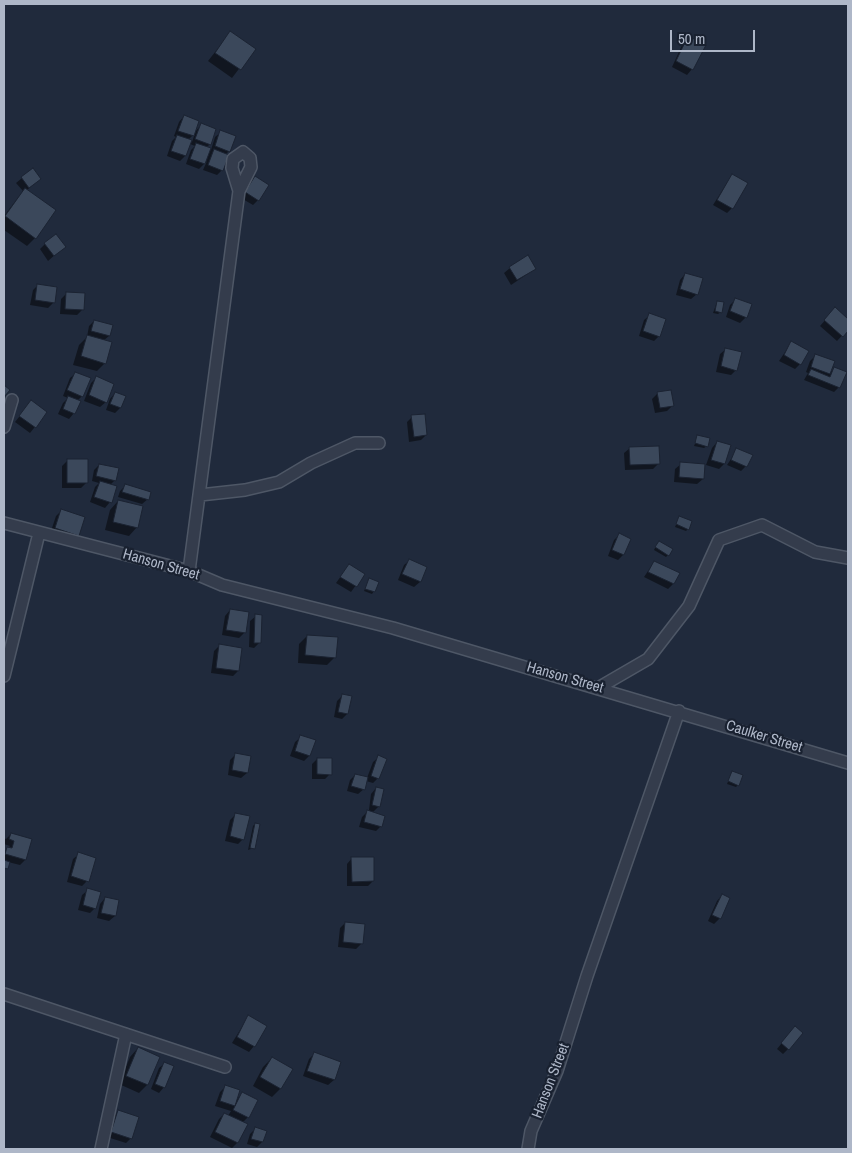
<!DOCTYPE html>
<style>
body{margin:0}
#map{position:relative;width:852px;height:1153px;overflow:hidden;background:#202a3c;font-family:"Archivo Narrow",sans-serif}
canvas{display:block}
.frame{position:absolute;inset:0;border:5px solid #aeb7c8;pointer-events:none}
.scale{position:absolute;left:670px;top:30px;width:85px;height:22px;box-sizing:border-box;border:2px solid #aeb7c8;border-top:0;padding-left:6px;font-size:15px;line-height:18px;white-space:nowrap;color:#aeb7c8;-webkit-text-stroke:4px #192130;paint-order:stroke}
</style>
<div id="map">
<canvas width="852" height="1153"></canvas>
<div class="frame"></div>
<div class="scale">50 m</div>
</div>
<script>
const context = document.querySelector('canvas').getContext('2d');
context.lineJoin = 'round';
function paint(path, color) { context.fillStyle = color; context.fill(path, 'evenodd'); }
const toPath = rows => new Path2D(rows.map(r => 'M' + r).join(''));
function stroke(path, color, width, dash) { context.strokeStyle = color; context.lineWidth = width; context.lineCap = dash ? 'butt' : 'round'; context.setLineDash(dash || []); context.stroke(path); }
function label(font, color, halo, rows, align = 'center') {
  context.font = font + ' "Archivo Narrow",sans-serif'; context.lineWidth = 4.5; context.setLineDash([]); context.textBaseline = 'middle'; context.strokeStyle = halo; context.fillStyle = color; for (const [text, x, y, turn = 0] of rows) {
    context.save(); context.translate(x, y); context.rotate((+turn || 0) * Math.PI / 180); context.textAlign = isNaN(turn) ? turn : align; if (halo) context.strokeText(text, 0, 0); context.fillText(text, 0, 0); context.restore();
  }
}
const shadow = toPath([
 [230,33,254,49,232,78,208,61],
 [689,38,692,69,687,75,672,67,683,43],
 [184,116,194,133,202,124,210,144,206,148,211,150,215,137,221,132,229,151,225,155,222,170,217,175,203,170,207,161,199,169,186,164,191,150,195,146,190,144,185,156,180,161,167,156,172,141,176,137,174,136,179,122],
 [195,133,192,142,188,140],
 [732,175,732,208,727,213,713,205],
 [22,178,40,179,27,190,35,238,27,246,4,230,4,216,23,191,16,183],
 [255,178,258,200,253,205,241,198],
 [45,244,64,247,48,261,40,249],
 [510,268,535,269,511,285,504,273],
 [685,274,697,294,691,299,676,295,680,280],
 [38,285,56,288,53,303,48,308,30,305,33,290],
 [66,294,82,310,77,315,60,314,61,299],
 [736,299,746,317,740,323,726,317,730,305],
 [717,302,721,312,718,314,713,313],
 [835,309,848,321,848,329,837,341,820,326],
 [650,315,659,336,654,341,639,336,644,320],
 [94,321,109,336,103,341,105,363,97,371,73,365,79,345,87,337,89,326],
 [791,343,800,364,795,369,779,361],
 [726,349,736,370,731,375,716,372,720,354],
 [816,355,833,362,828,374,835,368,839,387,834,392,804,380,808,373,806,372,810,361],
 [76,373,82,396,77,401,74,413,69,419,58,414,63,403,68,398,63,396,70,378],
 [96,378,106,402,100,407,84,401,91,383],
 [115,393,120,408,115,413,106,410,110,399],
 [657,394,673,405,667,411,655,413,652,399],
 [31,402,46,413,30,433,15,422],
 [412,417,426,435,421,440,409,442,407,422],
 [698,436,707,446,704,448,694,446],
 [717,442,724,464,719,469,706,465,712,448],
 [630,448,658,464,653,469,625,470,624,453],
 [737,450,746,466,741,471,727,465],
 [68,460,87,482,81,488,62,488,62,466],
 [681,464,703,479,697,484,674,482,675,469],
 [99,465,115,480,110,485,110,502,105,508,90,502,95,487,99,483,92,481,94,470],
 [125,486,148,499,142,504,118,497,120,491],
 [118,501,137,527,129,536,105,530,110,510],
 [62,510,83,518,78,536,72,541,50,534,56,516],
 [679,518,688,529,686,531,675,527],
 [619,535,623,555,618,560,608,556,614,540],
 [657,544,668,555,666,557,654,550],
 [410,560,426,567,420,582,414,587,398,580,404,565],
 [654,562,673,584,668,589,644,577],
 [349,565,364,574,351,592,336,583],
 [369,580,374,591,372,594,364,591],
 [230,610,245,632,239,638,222,635,225,616],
 [256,616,260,642,254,648,249,647,250,621],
 [307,636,335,657,327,665,298,663,299,644],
 [219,646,238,671,233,676,211,673,214,651],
 [343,695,347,714,342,719,334,717,337,701],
 [301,737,309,756,304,761,290,756,295,742],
 [236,754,247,773,241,778,228,775,230,760],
 [379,757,378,778,373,783,366,781,364,789,358,794,347,791,350,780,355,775,367,778,373,762],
 [317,759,330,774,325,779,312,779,312,764],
 [732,772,738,785,736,787,727,784],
 [376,788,379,806,372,813,381,826,376,831,359,827,362,817,369,810,371,794],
 [236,814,243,839,238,844,225,841,230,820],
 [255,824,254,848,248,850,253,826],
 [11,834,31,840,25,860,20,865,8,862,5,870,4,852,10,846,4,844,4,838,6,839],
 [79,854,87,881,82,886,67,882,73,859],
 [352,858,373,881,368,886,347,886,347,864],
 [88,890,95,908,90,913,78,910,82,895],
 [722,895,720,918,714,924,708,921,717,901],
 [105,898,118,901,115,916,109,921,97,918,100,904],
 [345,923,361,944,356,949,338,947,340,928],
 [248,1017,254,1046,249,1052,232,1043],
 [790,1033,788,1049,783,1054,777,1049],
 [138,1048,147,1085,139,1093,119,1084,130,1057],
 [314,1054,339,1063,334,1080,328,1085,303,1076,309,1059],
 [272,1058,280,1089,272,1097,253,1086,263,1067],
 [165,1063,164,1087,159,1093,151,1089,159,1068],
 [226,1086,236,1100,242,1094,248,1117,242,1123,246,1125,237,1143,232,1148,210,1137,219,1119,224,1114,228,1116,231,1111,215,1106,220,1092],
 [118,1112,131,1138,126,1143,107,1137,113,1117],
 [255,1129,262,1142,257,1147,247,1144,250,1134]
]);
const building = toPath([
 [230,31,256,49,241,70,215,53,230,31],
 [688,36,706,45,693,70,676,61,688,36],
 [184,115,199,121,194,136,178,131,184,115],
 [201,123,216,129,211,145,195,139,201,123],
 [220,130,236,136,230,152,215,146,220,130],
 [177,135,192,140,186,156,171,151,177,135],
 [196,143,211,148,205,164,190,159,196,143],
 [214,149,229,155,223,171,208,165,214,149],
 [33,168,41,179,29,188,21,177,33,168],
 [732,174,748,183,733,209,717,200,732,174],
 [255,176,269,185,259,201,245,192,255,176],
 [25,188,56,210,36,239,5,216,25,188],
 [56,234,66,247,54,256,44,243,56,234],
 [528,255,536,269,517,280,509,267,528,255],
 [685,273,703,278,698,295,680,289,685,273],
 [37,284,57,287,55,303,35,300,37,284],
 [66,292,85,293,84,310,65,309,66,292],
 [735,298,752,304,747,318,730,311,735,298],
 [717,301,724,302,722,313,715,311,717,301],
 [835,307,848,319,848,331,843,337,824,320,835,307],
 [649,313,666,319,660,337,643,331,649,313],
 [94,320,113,325,110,336,91,331,94,320],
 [87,335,112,342,106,364,81,356,87,335],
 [791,341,809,351,801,365,784,355,791,341],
 [725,348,742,352,737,371,721,366,725,348],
 [815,354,835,361,830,374,811,367,815,354],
 [834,367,847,372,840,388,808,375,811,369,830,377,834,367],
 [75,372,91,378,83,397,67,390,75,372],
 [96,376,114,384,107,403,89,395,96,376],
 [4,385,10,390,4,397,4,385],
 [671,390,674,406,660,408,657,392,671,390],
 [115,392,126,396,121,408,110,404,115,392],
 [68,396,81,401,75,414,63,409,68,396],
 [31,400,47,412,36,428,19,416,31,400],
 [425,414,427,435,414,437,411,415,425,414],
 [697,435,710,438,708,447,695,443,697,435],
 [717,441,731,445,725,464,711,460,717,441],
 [659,446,660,464,630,465,629,447,659,446],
 [736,448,753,455,747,467,731,460,736,448],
 [67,459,88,459,88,483,67,483,67,459],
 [680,462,705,464,704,479,679,477,680,462],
 [99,464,119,468,116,481,96,476,99,464],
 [100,481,117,486,112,503,94,497,100,481],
 [125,484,151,492,149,500,122,492,125,484],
 [118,500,143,506,138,528,113,522,118,500],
 [61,509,85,517,79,536,55,528,61,509],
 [679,516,692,521,689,530,676,524,679,516],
 [619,533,631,539,624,555,612,550,619,533],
 [659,541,673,549,669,556,655,547,659,541],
 [409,559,427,567,421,582,402,574,409,559],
 [654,561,680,573,674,584,648,572,654,561],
 [349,564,365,574,357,587,340,577,349,564],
 [369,578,379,582,375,592,365,589,369,578],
 [230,609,249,612,246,633,226,630,230,609],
 [255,614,262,615,261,643,254,643,255,614],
 [307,635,338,637,336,658,305,655,307,635],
 [219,644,242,648,239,671,216,668,219,644],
 [342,694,352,696,348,714,338,712,342,694],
 [300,735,316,740,310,756,295,751,300,735],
 [235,753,251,756,248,773,232,770,235,753],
 [378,755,387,759,379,779,371,776,378,755],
 [317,758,332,758,332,775,317,774,317,758],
 [732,771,743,775,739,786,728,781,732,771],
 [355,774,368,777,365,790,351,786,355,774],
 [376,787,384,789,380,807,372,805,376,787],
 [367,810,385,816,382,827,364,822,367,810],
 [235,813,250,816,244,840,230,836,235,813],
 [255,823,260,824,255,849,250,848,255,823],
 [11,833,32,839,26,860,5,854,7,847,12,848,14,841,9,839,11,833],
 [78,852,96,858,89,882,71,876,78,852],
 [351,857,374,857,374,881,352,882,351,857],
 [4,860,10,862,8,869,4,868,4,860],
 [87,888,101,892,96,909,83,905,87,888],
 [722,894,730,898,721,919,712,915,722,894],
 [105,897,119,900,116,916,101,913,105,897],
 [345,922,365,924,363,944,343,942,345,922],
 [248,1015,267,1026,255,1047,237,1037,248,1015],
 [795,1026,803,1033,789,1050,781,1043,795,1026],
 [138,1047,160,1057,148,1085,126,1076,138,1047],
 [314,1052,341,1062,335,1080,307,1071,314,1052],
 [272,1057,293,1069,281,1089,260,1077,272,1057],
 [164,1062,174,1066,165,1088,155,1084,164,1062],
 [225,1085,240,1090,235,1106,220,1101,225,1085],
 [242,1092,258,1100,249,1118,233,1110,242,1092],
 [118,1110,139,1117,132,1139,111,1132,118,1110],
 [224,1113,248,1124,238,1143,215,1132,224,1113],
 [255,1127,267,1131,263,1142,251,1139,255,1127]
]);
const minor = toPath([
 [4,427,12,400],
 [200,495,245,490,279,482,311,463,355,443,379,443],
 [4,523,189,571,222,585,393,628,848,763],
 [189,571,239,191,251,167,250,158,243,152,233,159,232,168,239,191],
 [4,676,39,533],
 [598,688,648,659,689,606,719,540,762,525,815,552,848,558],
 [4,994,225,1067],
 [101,1149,126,1034],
 [528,1149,531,1131,557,1071,587,976,679,711]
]);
const streetNames = [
 ["Hanson Street",161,565,16],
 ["Hanson Street",565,678,16],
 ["Caulker Street",764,737,17],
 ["Hanson Street",551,1081,-69]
];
paint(shadow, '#0007');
paint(building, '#3b485b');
stroke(building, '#1b2332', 1);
stroke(minor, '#4e5766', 14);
stroke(minor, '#343c4c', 11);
label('15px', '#aeb7c8', '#192130', streetNames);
</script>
